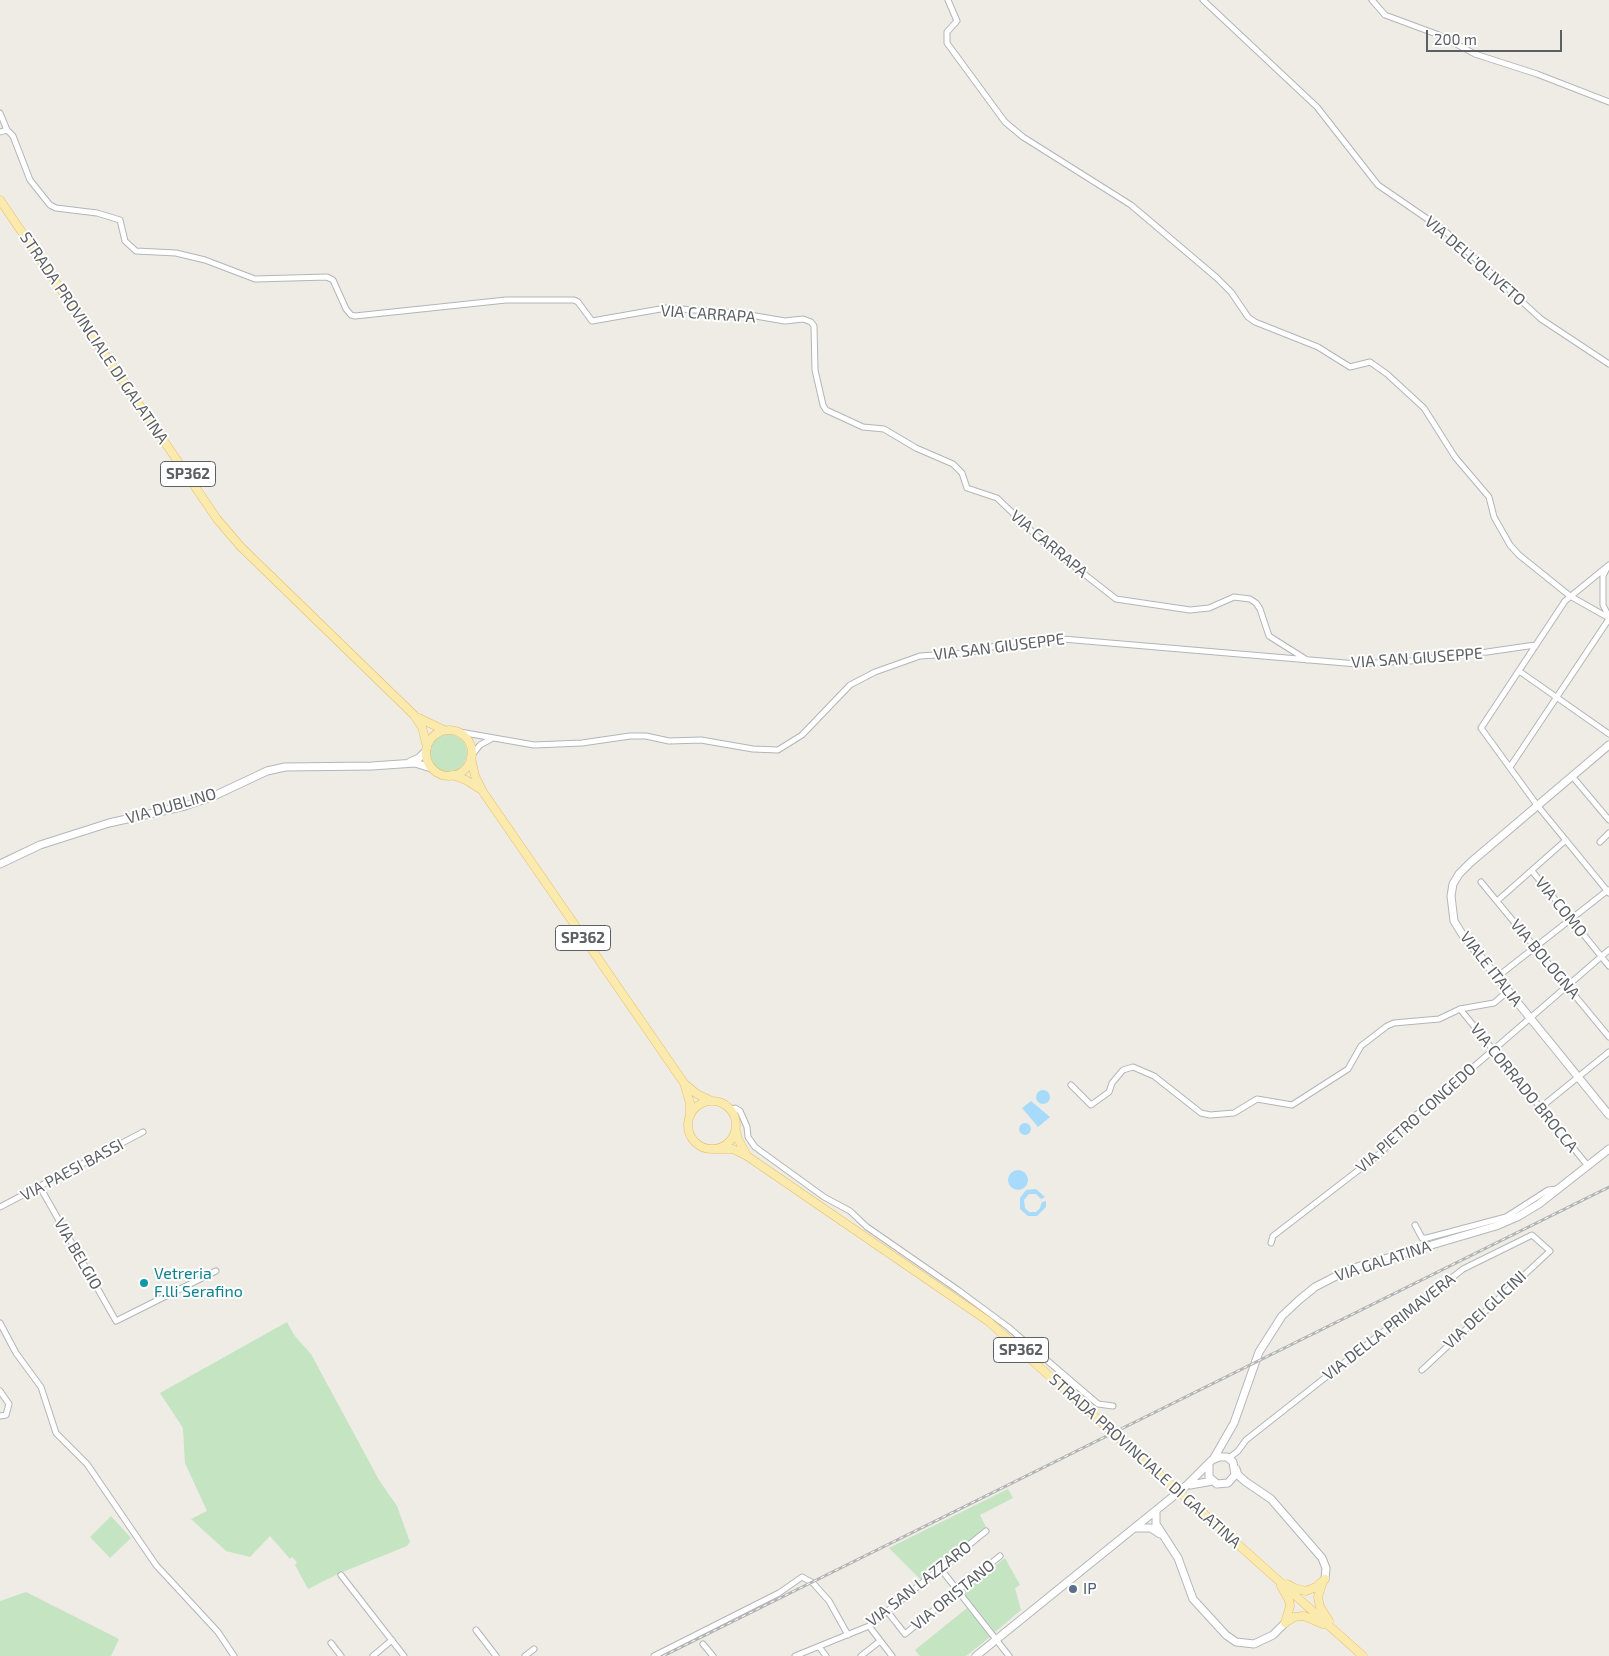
<!DOCTYPE html>
<style>
body{margin:0}
#map{position:relative;width:1609px;height:1656px;overflow:hidden;background:#eeece5;font-family:"Exo 2",sans-serif}
canvas{display:block}
.scale{position:absolute;left:1426px;top:30px;width:136px;height:22px;box-sizing:border-box;border:2px solid #5c6064;border-top:0;padding-left:6px;font-size:15px;line-height:18px;white-space:nowrap;color:#5c6064;-webkit-text-stroke:4px #fff;paint-order:stroke}
</style>
<div id="map">
<canvas width="1609" height="1656"></canvas>
<div class="scale">200 m</div>
</div>
<script>
const context = document.querySelector('canvas').getContext('2d');
context.lineJoin = 'round';
function paint(path, color) { context.fillStyle = color; context.fill(path, 'evenodd'); }
const toPath = rows => new Path2D(rows.map(r => 'M' + r).join(''));
function stroke(path, color, width, dash) { context.strokeStyle = color; context.lineWidth = width; context.lineCap = dash ? 'butt' : 'round'; context.setLineDash(dash || []); context.stroke(path); }
function label(font, color, halo, rows, align = 'center') {
  context.font = font + ' "Exo 2",sans-serif'; context.lineWidth = 4; context.setLineDash([]); context.textBaseline = 'middle'; context.strokeStyle = halo; context.fillStyle = color; for (const [text, x, y, turn = 0] of rows) {
    context.save(); context.translate(x, y); context.rotate((+turn || 0) * Math.PI / 180); context.textAlign = isNaN(turn) ? turn : align; if (halo) context.strokeText(text, 0, 0); context.fillText(text, 0, 0); context.restore();
  }
}
const green = toPath([
 '429 753a19 19 0 1 1 38 0a19 19 0 1 1-38 0Z',
 [287,1322,294,1335,311,1354,379,1480,397,1506,410,1542,407,1546,340,1573,308,1589,295,1565,297,1562,292,1557,290,1559,270,1536,250,1557,226,1551,191,1519,207,1511,185,1463,183,1428,160,1393],
 [1008,1489,1013,1498,980,1515,986,1527,921,1580,889,1548],
 [111,1516,131,1538,110,1558,90,1537],
 [1005,1558,1020,1585,1015,1588,1021,1610,995,1632,962,1591,969,1587],
 [26,1592,119,1639,111,1656,0,1656,0,1601],
 [967,1608,990,1637,966,1656,920,1656,915,1650]
]);
const water = toPath([
 '1036 1097a7 7 0 1 1 14 0a7 7 0 1 1-14 0Z',
 [1031,1101,1050,1117,1038,1127,1022,1108],
 '1019 1129a6 6 0 1 1 12 0a6 6 0 1 1-12 0Z',
 '1008 1180a10 10 0 1 1 20 0a10 10 0 1 1-20 0Z',
 [1036,1189,1045,1197,1041,1199,1036,1194,1029,1194,1024,1200,1025,1208,1029,1212,1036,1212,1040,1208,1042,1202,1046,1201,1046,1207,1037,1216,1028,1216,1020,1209,1020,1198,1026,1190]
]);
const street = toPath([
 [948,0,957,21,947,32,947,43,1005,122,1023,137,1131,205,1217,278,1231,292,1248,317,1255,322,1318,347,1350,367,1370,362,1387,374,1424,408,1455,457,1489,497,1494,517,1510,545,1519,555,1570,596,1609,618],
 [1203,0,1317,107,1378,185,1445,231,1541,319,1609,364],
 [1372,0,1385,15,1439,35,1475,54,1537,74,1609,102],
 [0,113,7,130],
 [0,132,7,130,13,136,30,180,50,205,56,208,97,213,120,220,125,241,136,251,176,253,205,260,255,279,327,277,333,280,346,309,351,315,355,316,506,300,574,300,578,302,592,321,666,308,738,313,785,321,803,319,811,322,814,326,815,370,823,405,826,410,863,427,884,429,916,448,953,464,962,473,967,488,997,498,1042,541,1116,599,1190,610,1209,608,1234,597,1250,599,1256,603,1260,609,1269,636,1307,660],
 [1609,565,1565,601,1481,728,1537,805,1609,893],
 [1607,568,1603,576,1603,605,1609,617],
 [1519,671,1609,734],
 [454,731,534,745,582,743,630,736,646,736,669,741,701,740,753,749,778,750,802,735,850,685,875,672,920,656,966,653,1013,642,1051,638,1357,664,1426,660,1452,653,1487,652,1535,645],
 [472,755,480,745,491,739],
 [1510,767,1609,619],
 [1572,776,1609,820],
 [1600,842,1609,833],
 [1532,871,1609,966],
 [1481,882,1609,1037],
 [1497,901,1566,840],
 [1497,977,1608,890],
 [1460,1009,1588,1166],
 [1071,1085,1091,1105,1109,1092,1112,1083,1123,1070,1133,1067,1154,1076,1201,1113,1210,1115,1234,1113,1257,1099,1292,1105,1348,1069,1361,1046,1387,1026,1394,1023,1439,1019,1460,1009,1494,1003,1508,991],
 [1540,1108,1609,1052],
 [730,1110,735,1108,740,1111,747,1127,748,1137,755,1147,824,1197,850,1211,867,1227,958,1290,1008,1327,1098,1404,1113,1406],
 [40,1187,116,1321,216,1271],
 [0,1207,143,1132],
 [1415,1225,1422,1238,1427,1238,1506,1217,1548,1190,1558,1189],
 [1271,1243,1273,1236,1382,1152,1411,1118,1426,1108,1609,950],
 [0,1323,16,1353,41,1387,56,1433,87,1464,156,1565,218,1632,234,1656],
 [0,1391,9,1404,6,1415,0,1416],
 [1229,1458,1238,1451,1246,1440,1463,1269,1532,1235,1550,1251,1422,1370],
 [940,1568,1009,1656],
 [341,1575,404,1656],
 [887,1611,905,1634,1000,1556],
 [869,1626,892,1656],
 [476,1630,496,1656],
 [331,1643,341,1656],
 [703,1644,713,1656],
 [820,1648,826,1656],
 [373,1656,392,1640],
 [525,1656,534,1649],
 [654,1656,779,1593,802,1577,813,1583,829,1601,848,1635],
 [795,1656,869,1626,986,1531],
 [861,1656,880,1641]
]);
const secondary = toPath([
 [1609,745,1471,862,1459,874,1453,884,1451,896,1454,921,1462,934,1609,1115],
 [410,762,419,758,426,751],
 [0,864,40,845,109,823,185,806,216,795,267,771,285,767,372,766,415,763,431,768],
 [1214,1458,1234,1423,1259,1352,1282,1316,1299,1300,1315,1287,1350,1269,1496,1226,1519,1216,1539,1204,1609,1149],
 [1236,1469,1238,1475,1246,1482,1271,1499,1322,1558,1326,1568,1325,1579],
 [1187,1485,1212,1460,1219,1457,1227,1457,1233,1462,1235,1475,1228,1483,1217,1484,1209,1477,1209,1466],
 [1190,1485,1213,1481],
 [1156,1511,1156,1524,1178,1558,1193,1599,1226,1635,1236,1642,1254,1644,1273,1635,1285,1623],
 [1135,1528,1151,1528,1160,1534],
 [976,1656,1170,1499]
]);
const primary = toPath([
 [0,200,217,519,241,547,414,715,422,727,427,747],
 [419,718,444,730],
 '426 753a23 23 0 1 1 46 0a23 23 0 1 1-46 0Z',
 [471,758,475,776,483,792,684,1083,690,1103,690,1116],
 [453,775,466,780,480,789],
 [686,1085,697,1094,712,1101],
 '688 1125a24 24 0 1 1 48 0a24 24 0 1 1-48 0Z',
 [736,1131,738,1139,746,1154],
 [714,1149,733,1149,747,1156,988,1321,1363,1656],
 [1287,1584,1294,1588,1306,1591,1316,1587,1325,1579],
 [1322,1584,1318,1597,1320,1607,1329,1621],
 [1281,1586,1289,1600,1290,1606,1285,1623],
 [1285,1623,1294,1617,1304,1616,1323,1624]
]);
const rail = toPath([
 [663,1656,1609,1187]
]);
const secondaryBridge = toPath([
 [1170,1499,1187,1485]
]);
const markers = [
 [144,1283,5,"#0f9aa8"],
 [1073,1589,5,"#5c6f8a"]
];
const shields = [
 [188,474,55],
 [583,938,55],
 [1021,1350,55]
];
const shieldNames = [
 ["SP362",188,474],
 ["SP362",583,938],
 ["SP362",1021,1350]
];
const streetNames = [
 ["VIA DELL'OLIVETO",1475,261,41],
 ["VIA CARRAPA",708,314,4],
 ["STRADA PROVINCIALE DI GALATINA",94,338,56],
 ["VIA CARRAPA",1049,544,40],
 ["VIA SAN GIUSEPPE",999,647,-7],
 ["VIA SAN GIUSEPPE",1417,658,-4],
 ["VIA DUBLINO",171,806,-16],
 ["VIA COMO",1561,907,51],
 ["VIA BOLOGNA",1545,959,50],
 ["VIALE ITALIA",1491,969,52],
 ["VIA CORRADO BROCCA",1524,1088,51],
 ["VIA PIETRO CONGEDO",1416,1118,-42],
 ["VIA PAESI BASSI",72,1170,-28],
 ["VIA BELGIO",78,1254,60],
 ["VIA GALATINA",1383,1261,-18],
 ["VIA DEI GLICINI",1485,1310,-43],
 ["VIA DELLA PRIMAVERA",1389,1327,-38],
 ["STRADA PROVINCIALE DI GALATINA",1145,1461,42],
 ["VIA SAN LAZZARO",919,1584,-38],
 ["VIA ORISTANO",953,1595,-39]
];
const cultureNames = [
 ["Vetreria",154,1274],
 ["F.lli Serafino",154,1292]
];
const serviceNames = [
 ["IP",1083,1589]
];
paint(green, '#c4e4c2');
paint(water, '#a8dbfb');
stroke(street, '#b2b5b9', 7);
stroke(secondary, '#b3b7bb', 9);
stroke(primary, '#eabd62', 9);
stroke(street, '#fff', 5);
stroke(secondary, '#fff', 7);
stroke(primary, '#fbeaad', 8);
stroke(rail, '#b3b4b4', 3);
stroke(rail, '#fff', 1, [4]);
stroke(secondaryBridge, '#b3b7bb', 9, []);
stroke(secondaryBridge, '#fff', 7);
for (const [x, y, r, color] of markers) { const dot = new Path2D(); dot.arc(x, y, r, 0, 2 * Math.PI); context.fillStyle = color; context.fill(dot); stroke(dot, '#fff', 2); }
for (const [x, y, w] of shields) { const box = new Path2D(); box.roundRect(x - w / 2, y - 12.5, w, 25, 4); context.fillStyle = '#fff'; context.fill(box); stroke(box, '#5c6064', 1); }
label('bold 15px', '#5c6064', null, shieldNames);
label('16px', '#5c6064', '#fff', streetNames);
label('16px', '#0d838f', '#fff', cultureNames, 'left');
label('16px', '#4e5e75', '#fff', serviceNames, 'left');
</script>
